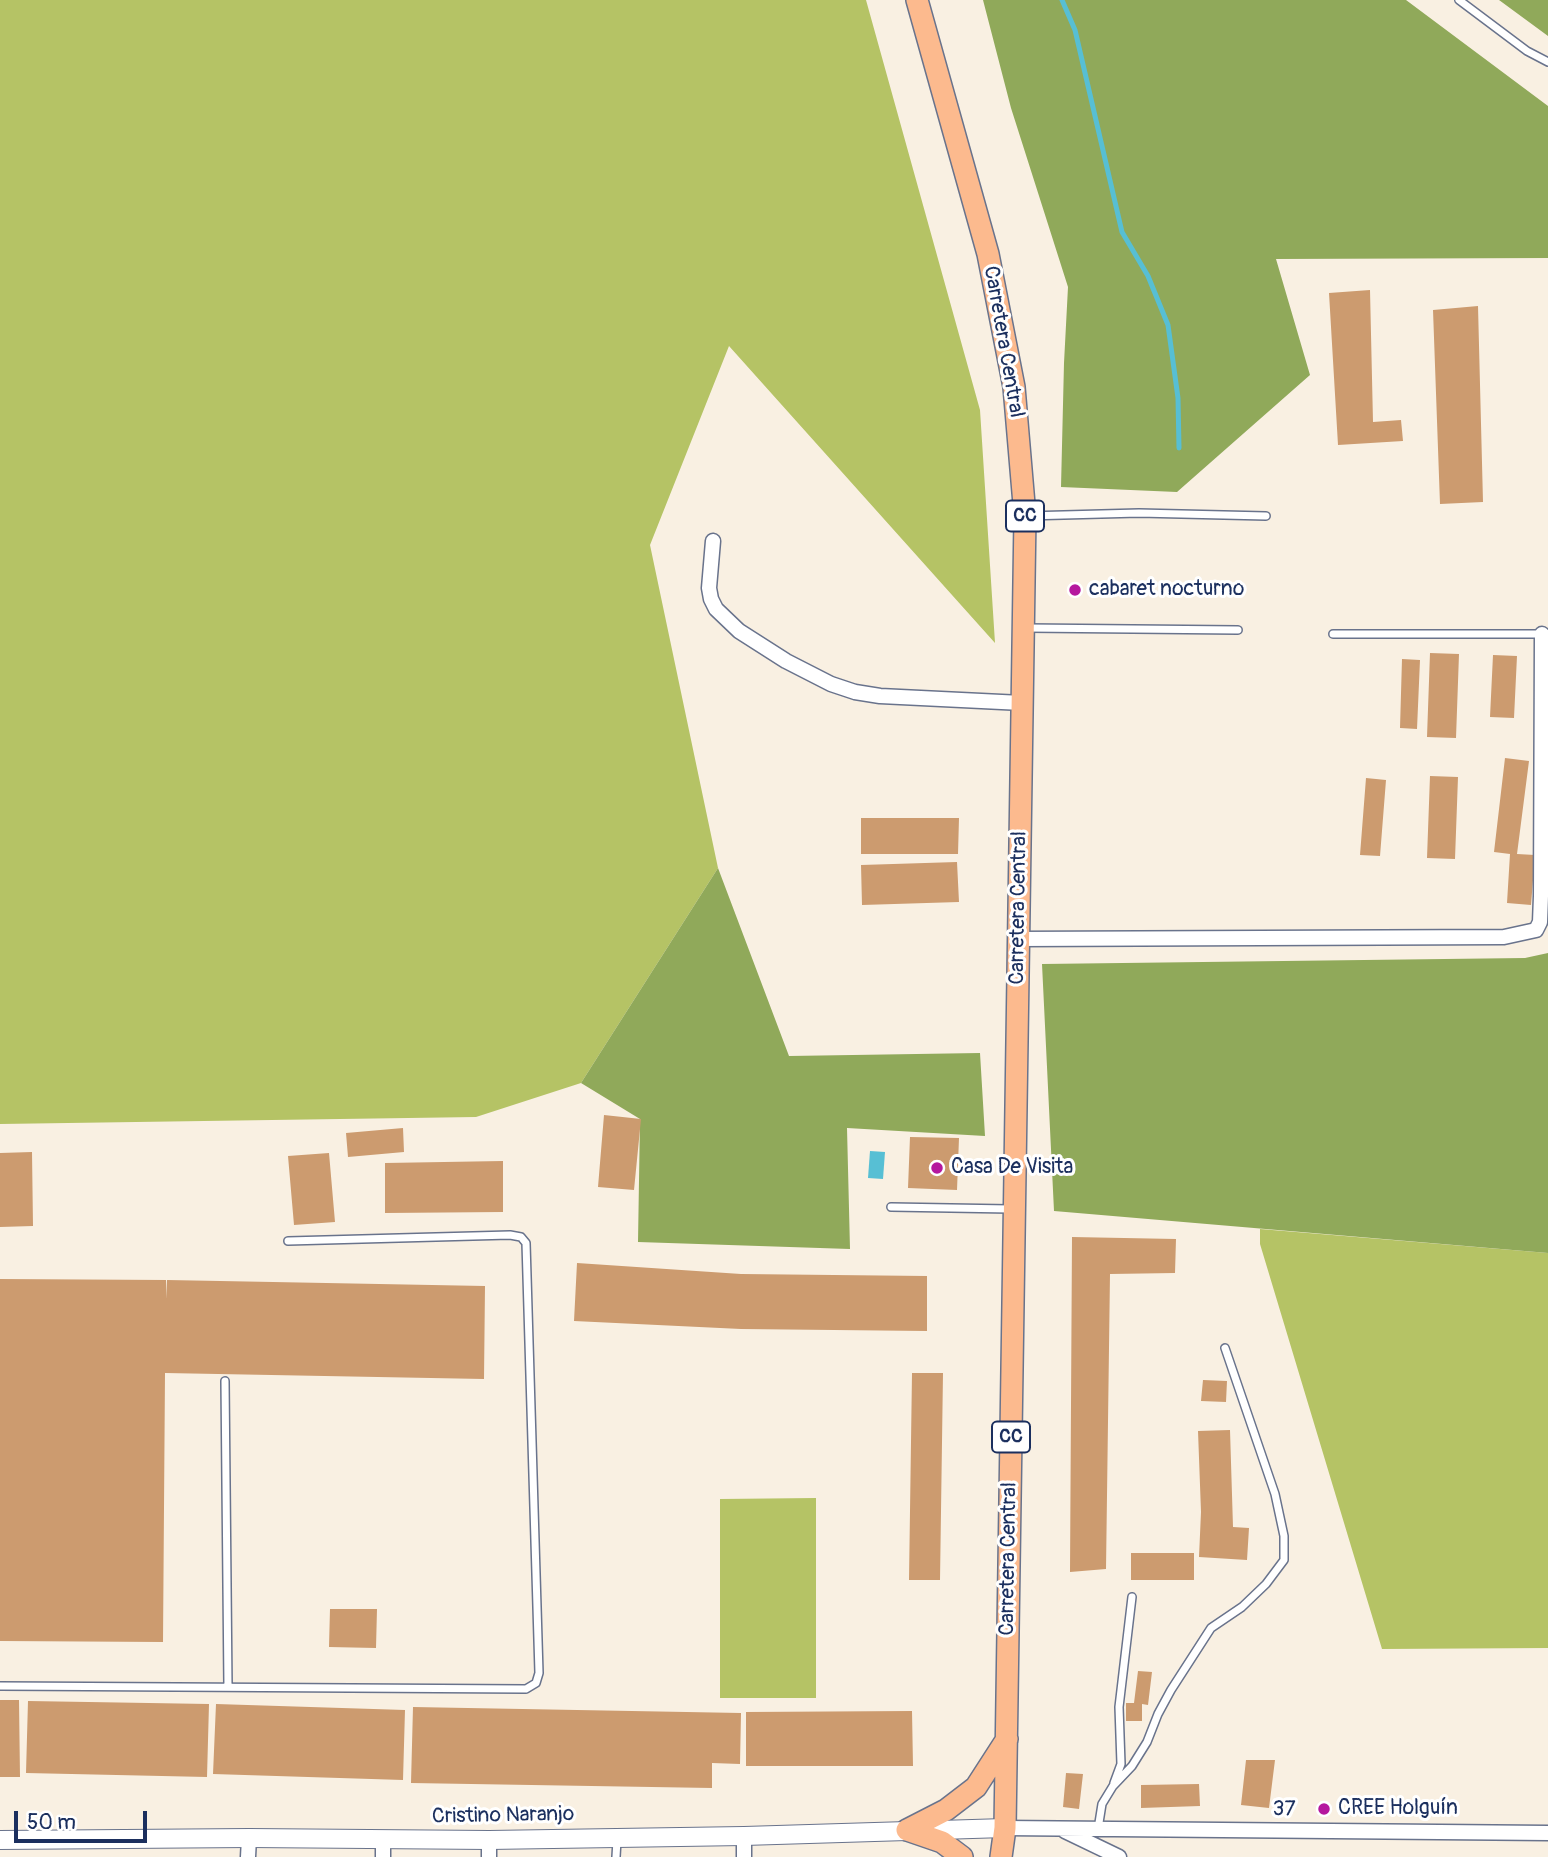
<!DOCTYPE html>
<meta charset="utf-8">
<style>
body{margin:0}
#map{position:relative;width:1548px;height:1857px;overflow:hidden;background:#f9f0e2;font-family:Pangolin,sans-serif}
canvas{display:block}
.scale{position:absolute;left:14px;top:1811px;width:133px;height:32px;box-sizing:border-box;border:4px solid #1b2f5e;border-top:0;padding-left:9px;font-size:21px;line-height:24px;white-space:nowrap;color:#1b2f5e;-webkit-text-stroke:5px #fff;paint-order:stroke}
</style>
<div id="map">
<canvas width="1548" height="1857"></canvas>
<div class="scale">50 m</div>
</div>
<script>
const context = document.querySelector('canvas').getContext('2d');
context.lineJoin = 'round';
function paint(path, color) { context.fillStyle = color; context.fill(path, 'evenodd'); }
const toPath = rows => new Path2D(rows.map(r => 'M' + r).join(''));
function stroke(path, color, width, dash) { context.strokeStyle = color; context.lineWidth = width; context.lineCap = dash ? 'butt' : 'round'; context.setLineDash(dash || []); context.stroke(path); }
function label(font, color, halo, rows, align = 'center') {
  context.font = font + ' Pangolin,sans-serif'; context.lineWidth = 6; context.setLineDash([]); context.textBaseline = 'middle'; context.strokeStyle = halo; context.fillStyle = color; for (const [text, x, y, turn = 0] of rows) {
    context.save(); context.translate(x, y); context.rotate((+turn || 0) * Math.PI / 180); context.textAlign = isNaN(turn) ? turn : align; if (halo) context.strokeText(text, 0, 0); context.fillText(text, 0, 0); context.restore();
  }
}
const green = toPath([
 [0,0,866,0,980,410,995,643,729,346,650,545,718,868,581,1083,476,1117,0,1124],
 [1260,1229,1548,1253,1548,1648,1382,1649,1260,1244],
 [816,1498,816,1698,720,1698,720,1499]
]);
const forest = toPath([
 [983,0,1406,0,1548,106,1548,258,1276,259,1310,375,1177,492,1061,487,1064,363,1068,287,1011,108],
 [1499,0,1548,0,1548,36],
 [718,868,789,1056,980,1053,985,1136,847,1128,850,1249,638,1242,640,1119,581,1083],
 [1548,953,1548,1253,1054,1211,1042,964,1525,958]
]);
const water = toPath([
 [870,1151,885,1152,883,1179,868,1178]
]);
const stream = toPath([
 [1062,0,1075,30,1122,232,1148,276,1168,325,1178,398,1179,448]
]);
const building = toPath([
 [1370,290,1373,422,1401,420,1403,441,1338,445,1329,293],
 [1478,306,1483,502,1440,504,1433,310],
 [1430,653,1459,654,1456,738,1427,737],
 [1493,655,1517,656,1514,718,1490,717],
 [1402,659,1420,660,1417,729,1400,728],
 [1505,758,1529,761,1517,854,1535,855,1531,905,1507,903,1510,854,1494,852],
 [1430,776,1458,777,1455,859,1427,858],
 [1366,778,1386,780,1380,856,1360,855],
 [861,818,959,818,958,854,861,854],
 [957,862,959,902,862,905,861,865],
 [604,1115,641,1119,634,1190,598,1187],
 [403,1128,404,1152,348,1157,346,1133],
 [910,1137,959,1138,957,1190,908,1188],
 [32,1152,33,1226,0,1227,0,1153],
 [329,1153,335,1222,294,1225,288,1156],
 [503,1161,503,1212,385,1213,385,1163],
 [1072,1237,1176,1239,1175,1273,1110,1274,1106,1569,1070,1572],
 [577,1263,741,1274,927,1276,927,1331,741,1329,574,1321],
 [0,1279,166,1280,167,1299,167,1280,485,1286,484,1379,165,1373,163,1642,0,1641],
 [912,1373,943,1373,940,1580,909,1580],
 [1203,1380,1227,1381,1226,1402,1201,1401],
 [1230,1430,1233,1527,1249,1528,1247,1560,1199,1557,1201,1512,1198,1431],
 [1131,1553,1194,1553,1194,1580,1131,1580],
 [330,1609,377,1609,376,1648,329,1647],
 [1138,1671,1152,1672,1148,1705,1142,1704,1142,1721,1126,1721,1126,1703,1134,1703],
 [0,1700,19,1700,20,1777,0,1777],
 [28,1701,209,1704,207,1777,26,1773],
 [216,1704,405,1710,403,1780,213,1774],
 [413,1707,741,1713,740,1764,712,1763,712,1788,411,1783],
 [912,1711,913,1766,746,1766,746,1712],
 [1246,1760,1275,1760,1269,1808,1241,1805],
 [1066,1773,1083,1774,1079,1809,1063,1807],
 [1199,1784,1200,1806,1141,1808,1141,1785]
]);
const service = toPath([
 [1459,0,1527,51,1548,62],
 [1026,516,1139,513,1266,516],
 [1027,628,1238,630],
 [1333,634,1542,634],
 [891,1207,1010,1209],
 [225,1381,228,1687],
 [0,1686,526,1689,536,1683,539,1673,526,1243,521,1237,510,1235,288,1241],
 [1114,1783,1121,1764,1119,1707,1132,1597],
 [1098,1829,1102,1804,1113,1786,1132,1766,1147,1742,1158,1714,1171,1690,1211,1628,1242,1607,1266,1584,1284,1560,1284,1536,1275,1494,1225,1348],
 [616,1857,617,1840]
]);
const minor = toPath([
 [713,541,709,588,711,599,716,609,739,631,786,661,831,684,855,692,880,696,1022,703],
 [1018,939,1504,937,1536,930,1540,922,1541,896,1542,634],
 [1005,1828,1548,1833],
 [1065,1831,1119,1857],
 [248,1857,249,1838],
 [383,1857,383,1840],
 [489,1857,489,1840],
 [744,1857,744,1836]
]);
const tertiary = toPath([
 [0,1840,249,1838,489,1840,744,1836,1005,1828]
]);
const primary = toPath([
 [917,0,988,254,1014,387,1025,516,1005,1828,1001,1857],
 [907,1830,946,1810,976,1787,1007,1739],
 [907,1830,942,1842,962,1857]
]);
const markers = [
 [1075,590,7,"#b5179e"],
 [937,1168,7,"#b5179e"],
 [1324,1809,7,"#b5179e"]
];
const shields = [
 [1025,516,38],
 [1011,1437,38]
];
const shieldNames = [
 ["CC",1025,516],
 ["CC",1011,1437]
];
const streetNames = [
 ["Carretera Central",1003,342,80],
 ["Carretera Central",1019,908,-89],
 ["Carretera Central",1009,1559,-89],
 ["37",1284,1810,1],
 ["Cristino Naranjo",503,1816,-1]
];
const poiNames = [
 ["cabaret nocturno",1089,590],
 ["Casa De Visita",951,1168],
 ["CREE Holguín",1338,1809]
];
paint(green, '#b5c365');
paint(forest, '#90a95a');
paint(water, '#57bfd4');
stroke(stream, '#57bfd4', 5);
paint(building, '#cc9b6f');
stroke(service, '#69738c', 10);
stroke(minor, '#69738c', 17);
stroke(tertiary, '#69738c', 20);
stroke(primary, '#69738c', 24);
stroke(service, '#fff', 7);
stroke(minor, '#fff', 14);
stroke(tertiary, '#fff', 18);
stroke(primary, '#fcba8e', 21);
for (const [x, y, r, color] of markers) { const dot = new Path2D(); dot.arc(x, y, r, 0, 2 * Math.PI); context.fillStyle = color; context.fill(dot); stroke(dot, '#fff', 2.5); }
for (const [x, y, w] of shields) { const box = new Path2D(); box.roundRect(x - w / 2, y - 15.5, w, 31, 5); context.fillStyle = '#fff'; context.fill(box); stroke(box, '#1b2f5e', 2); }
label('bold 19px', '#1b2f5e', null, shieldNames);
label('21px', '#1b2f5e', '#fff', streetNames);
label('21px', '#1b2f5e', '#fff', poiNames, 'left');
</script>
